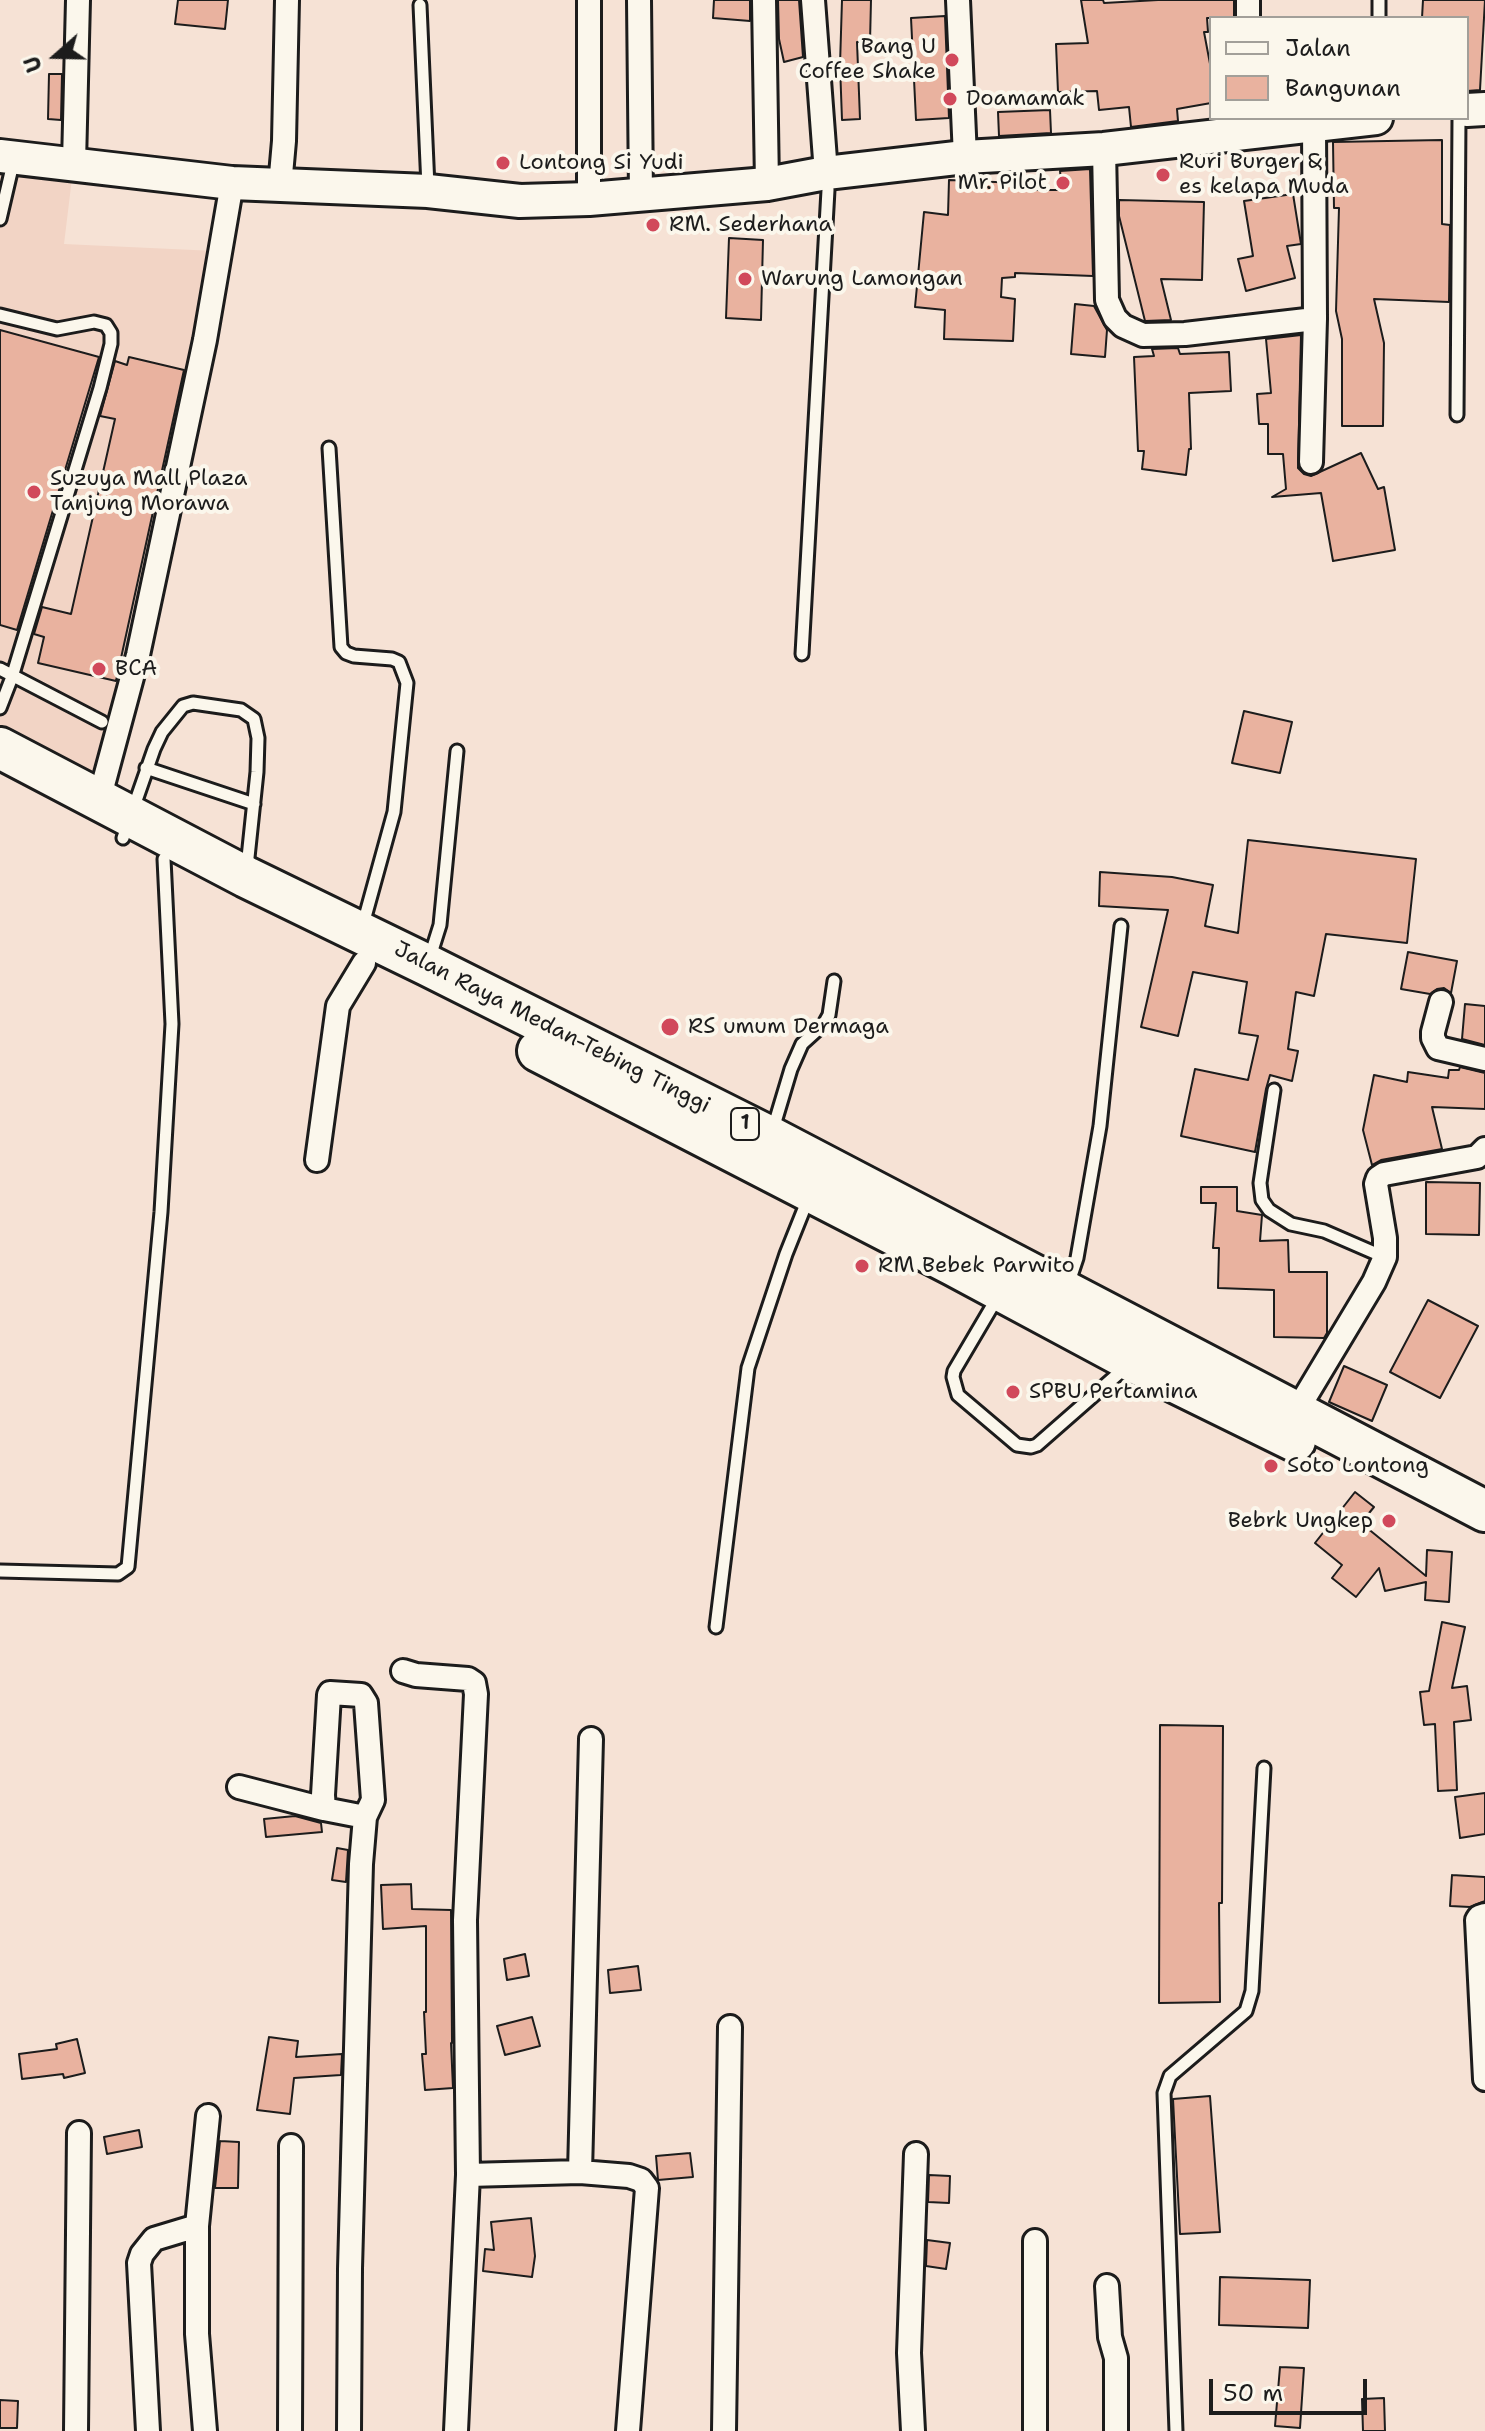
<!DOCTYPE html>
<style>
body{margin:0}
#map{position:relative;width:1485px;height:2431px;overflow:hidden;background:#f6e2d5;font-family:"Shantell Sans",sans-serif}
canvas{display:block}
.legend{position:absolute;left:1209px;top:16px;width:260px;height:104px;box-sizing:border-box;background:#fbf7ec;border:2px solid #a29f99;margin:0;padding:10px 14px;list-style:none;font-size:24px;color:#1c1c1c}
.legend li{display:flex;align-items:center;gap:16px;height:40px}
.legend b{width:40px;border:2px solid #a29f99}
.north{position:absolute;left:16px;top:16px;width:80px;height:80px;-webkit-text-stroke:6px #fbf7ec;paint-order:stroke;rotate:250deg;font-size:22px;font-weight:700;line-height:32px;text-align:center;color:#1c1c1c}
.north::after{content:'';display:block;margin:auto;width:28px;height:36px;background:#1c1c1c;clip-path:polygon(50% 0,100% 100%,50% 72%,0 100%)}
.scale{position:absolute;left:1209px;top:2379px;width:158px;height:36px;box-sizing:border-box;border:4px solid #1c1c1c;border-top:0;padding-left:10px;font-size:24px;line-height:28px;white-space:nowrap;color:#1c1c1c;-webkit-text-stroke:6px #fbf7ec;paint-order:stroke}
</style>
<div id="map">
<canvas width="1485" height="2431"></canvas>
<ul class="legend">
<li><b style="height:10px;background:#fbf7ec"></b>Jalan</li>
<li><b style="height:22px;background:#e9b29f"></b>Bangunan</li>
</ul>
<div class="north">U</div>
<div class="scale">50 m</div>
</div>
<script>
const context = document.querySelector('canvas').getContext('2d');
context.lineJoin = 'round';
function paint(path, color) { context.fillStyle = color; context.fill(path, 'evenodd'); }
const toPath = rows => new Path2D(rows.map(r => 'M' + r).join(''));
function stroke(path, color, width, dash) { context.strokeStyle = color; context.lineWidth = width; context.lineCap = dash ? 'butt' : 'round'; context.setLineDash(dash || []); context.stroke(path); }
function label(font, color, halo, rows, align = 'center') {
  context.font = font + ' "Shantell Sans",sans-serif'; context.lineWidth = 8; context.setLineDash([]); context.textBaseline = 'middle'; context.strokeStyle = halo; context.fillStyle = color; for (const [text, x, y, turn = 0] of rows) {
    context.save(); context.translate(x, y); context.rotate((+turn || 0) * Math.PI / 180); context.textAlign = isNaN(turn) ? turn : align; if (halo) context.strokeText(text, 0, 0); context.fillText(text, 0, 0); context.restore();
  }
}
const built = toPath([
 [0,161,73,170,64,244,215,251,97,781,0,731]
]);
const building = toPath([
 [178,0,228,0,225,29,175,24,178,0],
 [714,0,750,0,750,21,713,18,714,0],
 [778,0,799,0,803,57,784,62,779,39,778,0],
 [842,0,871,0,870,42,857,42,860,119,842,120,840,65,842,0],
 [1081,0,1103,0,1104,3,1158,0,1234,0,1234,18,1207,18,1208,32,1204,32,1211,69,1211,103,1177,109,1178,121,1131,127,1129,107,1099,110,1097,91,1058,92,1056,44,1088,43,1081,0],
 [1423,0,1485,0,1480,90,1467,91,1467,18,1422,18,1423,0],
 [945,16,949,118,916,120,911,18,945,16],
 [49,74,62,74,61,120,48,119,49,74],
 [1050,110,1051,133,999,136,998,112,1050,110],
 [1442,140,1442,224,1450,225,1449,302,1374,299,1384,343,1383,426,1342,426,1342,339,1336,311,1339,208,1334,208,1333,142,1442,140],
 [1090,169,1093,276,1015,273,1015,277,1002,278,1001,297,1015,299,1013,341,944,339,945,310,915,307,924,212,948,215,949,180,1018,183,1018,190,1062,190,1060,171,1090,169],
 [1293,194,1301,244,1287,246,1295,278,1246,291,1238,259,1253,256,1244,201,1293,194],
 [1119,200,1204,202,1202,280,1161,279,1171,320,1145,321,1119,216,1119,200],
 [729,238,763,240,761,320,726,318,729,238],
 [1075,304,1094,306,1107,330,1105,357,1071,354,1075,304],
 [0,330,99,357,17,630,0,625,0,330],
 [1301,335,1298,468,1304,474,1311,476,1361,453,1378,489,1384,487,1395,550,1333,561,1321,493,1272,497,1286,489,1283,454,1268,454,1268,424,1259,424,1257,394,1271,393,1266,339,1301,335],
 [1178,348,1180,354,1229,352,1231,391,1189,393,1191,449,1189,449,1186,475,1142,469,1144,451,1138,451,1134,357,1154,356,1152,349,1178,348],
 [129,357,184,370,116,681,38,663,44,637,34,634,42,607,71,614,115,419,100,416,115,361,127,365,129,357],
 [1244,711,1292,722,1280,773,1232,763,1244,711],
 [1248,840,1416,859,1407,943,1326,934,1314,996,1296,992,1288,1049,1298,1051,1292,1081,1270,1075,1266,1089,1255,1152,1181,1136,1195,1069,1248,1080,1258,1036,1239,1033,1247,982,1193,972,1178,1036,1141,1027,1168,910,1099,906,1100,872,1172,877,1213,885,1205,926,1238,933,1248,840],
 [1408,952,1457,961,1451,993,1444,988,1437,989,1430,994,1401,989,1408,952],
 [1465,1004,1485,1006,1485,1045,1462,1039,1465,1004],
 [1460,1067,1485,1073,1485,1109,1432,1107,1442,1149,1381,1160,1372,1165,1363,1130,1374,1075,1407,1082,1408,1072,1448,1078,1449,1070,1459,1070,1460,1067],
 [1426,1182,1480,1183,1479,1235,1426,1234,1426,1182],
 [1201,1187,1237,1187,1237,1211,1262,1215,1260,1241,1288,1240,1289,1272,1327,1272,1327,1333,1324,1338,1274,1337,1274,1290,1218,1288,1219,1248,1213,1248,1216,1203,1201,1203,1201,1187],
 [1428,1300,1478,1326,1440,1398,1390,1372,1428,1300],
 [1344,1366,1387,1385,1372,1421,1329,1402,1344,1366],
 [1355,1492,1374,1507,1361,1523,1426,1576,1427,1550,1452,1552,1449,1602,1425,1600,1426,1582,1385,1591,1379,1568,1356,1597,1332,1578,1342,1565,1315,1543,1355,1492],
 [1442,1622,1465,1627,1452,1688,1467,1686,1471,1720,1454,1722,1457,1790,1438,1791,1435,1724,1424,1725,1420,1692,1429,1691,1442,1622],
 [1160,1725,1223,1726,1222,1903,1219,1903,1220,2002,1159,2003,1160,1725],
 [1485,1793,1485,1834,1460,1838,1455,1797,1485,1793],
 [295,1816,321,1823,322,1832,266,1837,264,1819,295,1816],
 [337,1848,348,1850,346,1882,332,1880,337,1848],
 [1452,1875,1485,1877,1485,1901,1470,1907,1450,1906,1452,1875],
 [411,1884,412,1909,451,1910,452,2043,451,2043,453,2088,425,2090,422,2054,426,2054,424,2012,426,2012,426,1926,383,1929,381,1885,411,1884],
 [525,1954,529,1976,507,1980,504,1959,525,1954],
 [638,1966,641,1990,610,1993,608,1970,638,1966],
 [532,2017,540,2046,505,2055,497,2026,532,2017],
 [269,2037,298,2041,296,2057,342,2054,341,2075,294,2078,290,2114,257,2110,269,2037],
 [77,2039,85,2073,64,2078,63,2074,22,2079,19,2054,57,2049,56,2044,77,2039],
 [1210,2096,1220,2232,1180,2234,1173,2099,1210,2096],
 [139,2130,142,2147,107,2154,104,2137,139,2130],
 [220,2141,239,2142,238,2188,215,2188,220,2141],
 [690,2153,693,2177,658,2180,656,2156,690,2153],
 [929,2175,950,2176,949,2203,928,2202,929,2175],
 [531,2218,535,2256,532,2277,483,2271,485,2249,494,2250,491,2222,531,2218],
 [927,2240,950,2243,946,2269,926,2266,927,2240],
 [1220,2277,1310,2280,1308,2328,1219,2325,1220,2277],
 [1280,2367,1304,2368,1300,2428,1275,2426,1280,2367],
 [1384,2398,1385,2431,1363,2431,1362,2399,1384,2398],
 [0,2400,18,2401,17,2428,0,2428,0,2400]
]);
const lane = toPath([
 [1379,0,1379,18],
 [420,5,428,187],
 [0,219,14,159],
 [0,315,57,329,94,322,106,325,111,333,111,344,100,388,12,677,0,708],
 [1457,415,1459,118],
 [329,448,341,647,346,653,354,656,392,659,399,662,407,683,394,812,362,928],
 [802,654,828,190,826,174],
 [0,669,102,722],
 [146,768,254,804],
 [123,838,154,749,162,732,183,706,193,703,241,710,254,719,258,738,257,772,247,867],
 [429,960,440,925,457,751],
 [1274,1090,1260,1183,1262,1200,1269,1210,1291,1224,1324,1231,1384,1257],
 [773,1129,791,1069,802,1044,824,1024,829,1015,834,981],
 [1068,1285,1077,1258,1100,1126,1121,926],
 [997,1298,954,1371,953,1377,958,1395,1017,1445,1031,1447,1037,1445,1126,1367],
 [0,1571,118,1574,128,1567,161,1212,172,1024,164,859],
 [716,1627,748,1368,786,1254,808,1199],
 [1176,2431,1164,2093,1170,2076,1246,2011,1252,1991,1264,1768]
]);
const street = toPath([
 [639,0,641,194],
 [764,0,767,184],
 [813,0,826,173],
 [958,0,965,157],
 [1248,0,1248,18],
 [1104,149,1107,300,1115,318,1123,326,1143,335,1185,334,1315,319],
 [74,163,78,0],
 [280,186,284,141,287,0],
 [589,199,589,0],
 [1311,462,1315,319,1314,124],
 [99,800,138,655,205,340,232,183],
 [1441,1002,1433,1032,1433,1038,1438,1048,1485,1059],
 [317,1160,338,1006,364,963],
 [1296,1412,1374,1282,1385,1257,1385,1238,1376,1184,1378,1178,1384,1174,1477,1157,1485,1149],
 [403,1671,416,1675,468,1679,474,1683,476,1694,465,1920,468,2175,456,2431],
 [239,1787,324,1809],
 [1485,1915,1479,1917,1477,1920,1485,2079],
 [580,2172,629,2176,641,2180,647,2188,628,2431],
 [468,2175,580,2172,591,1739],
 [1107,2286,1110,2337,1116,2358,1116,2431],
 [76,2431,79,2133],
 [148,2431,139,2263,142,2254,154,2239,197,2226],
 [205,2431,197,2334,197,2226,208,2116],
 [290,2431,291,2146],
 [349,2431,350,2269,361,1864,365,1817,324,1809,323,1795,329,1695,330,1693,361,1695,366,1703,373,1800,365,1817],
 [724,2431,730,2027],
 [913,2431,909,2353,916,2154],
 [1035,2431,1035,2241]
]);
const secondary = toPath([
 [1467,110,1485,109],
 [0,156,232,183,428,191,520,201,589,199,767,184,826,173,965,157,1104,149,1376,118]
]);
const highway = toPath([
 [0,748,246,877,427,965,770,1137,1485,1511],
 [538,1051,953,1265,1132,1361,1295,1441]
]);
const markers = [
 [952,60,8,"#d1495b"],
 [950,99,8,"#d1495b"],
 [503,163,8,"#d1495b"],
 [1163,175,8,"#d1495b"],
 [1063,183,8,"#d1495b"],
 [653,225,8,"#d1495b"],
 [745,279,8,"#d1495b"],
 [34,492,8,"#d1495b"],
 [99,669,8,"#d1495b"],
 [670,1027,10,"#d1495b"],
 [862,1266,8,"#d1495b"],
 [1013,1392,8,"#d1495b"],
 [1271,1466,8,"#d1495b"],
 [1389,1521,8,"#d1495b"]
];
const shields = [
 [745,1124,28]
];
const shieldNames = [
 ["1",745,1124]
];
const poiNames = [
 ["Bang U",936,47,"right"],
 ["Coffee Shake",936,72,"right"],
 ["Doamamak",966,99],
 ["Ruri Burger &",1179,162],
 ["es kelapa Muda",1179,187],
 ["Lontong Si Yudi",519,163],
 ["Mr. Pilot",1047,183,"right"],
 ["RM. Sederhana",669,225],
 ["Warung Lamongan",761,279],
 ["Suzuya Mall Plaza",50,479],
 ["Tanjung Morawa",50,504],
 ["BCA",115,669],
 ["RS umum Dermaga",688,1027],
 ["RM Bebek Parwito",878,1266],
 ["SPBU Pertamina",1029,1392],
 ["Soto Lontong",1287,1466],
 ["Bebrk Ungkep",1373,1521,"right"]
];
const streetNames = [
 ["Jalan Raya Medan-Tebing Tinggi",552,1028,27]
];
paint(built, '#f2d4c5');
paint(building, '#e9b29f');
stroke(building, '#1c1c1c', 2);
stroke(lane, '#1c1c1c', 17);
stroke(street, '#1c1c1c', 28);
stroke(secondary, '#1c1c1c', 38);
stroke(highway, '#1c1c1c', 46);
stroke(lane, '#fbf7ec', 11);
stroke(street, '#fbf7ec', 22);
stroke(secondary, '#fbf7ec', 32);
stroke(highway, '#fbf7ec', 40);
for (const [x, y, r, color] of markers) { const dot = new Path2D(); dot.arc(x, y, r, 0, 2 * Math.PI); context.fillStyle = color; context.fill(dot); stroke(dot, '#fbf7ec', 3); }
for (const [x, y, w] of shields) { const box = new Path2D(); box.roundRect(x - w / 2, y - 16, w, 32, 6); context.fillStyle = '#fbf7ec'; context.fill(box); stroke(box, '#1c1c1c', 2); }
label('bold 20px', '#1c1c1c', null, shieldNames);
label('22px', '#1c1c1c', '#fbf7ec', poiNames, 'left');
label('22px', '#1c1c1c', '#fbf7ec', streetNames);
</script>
